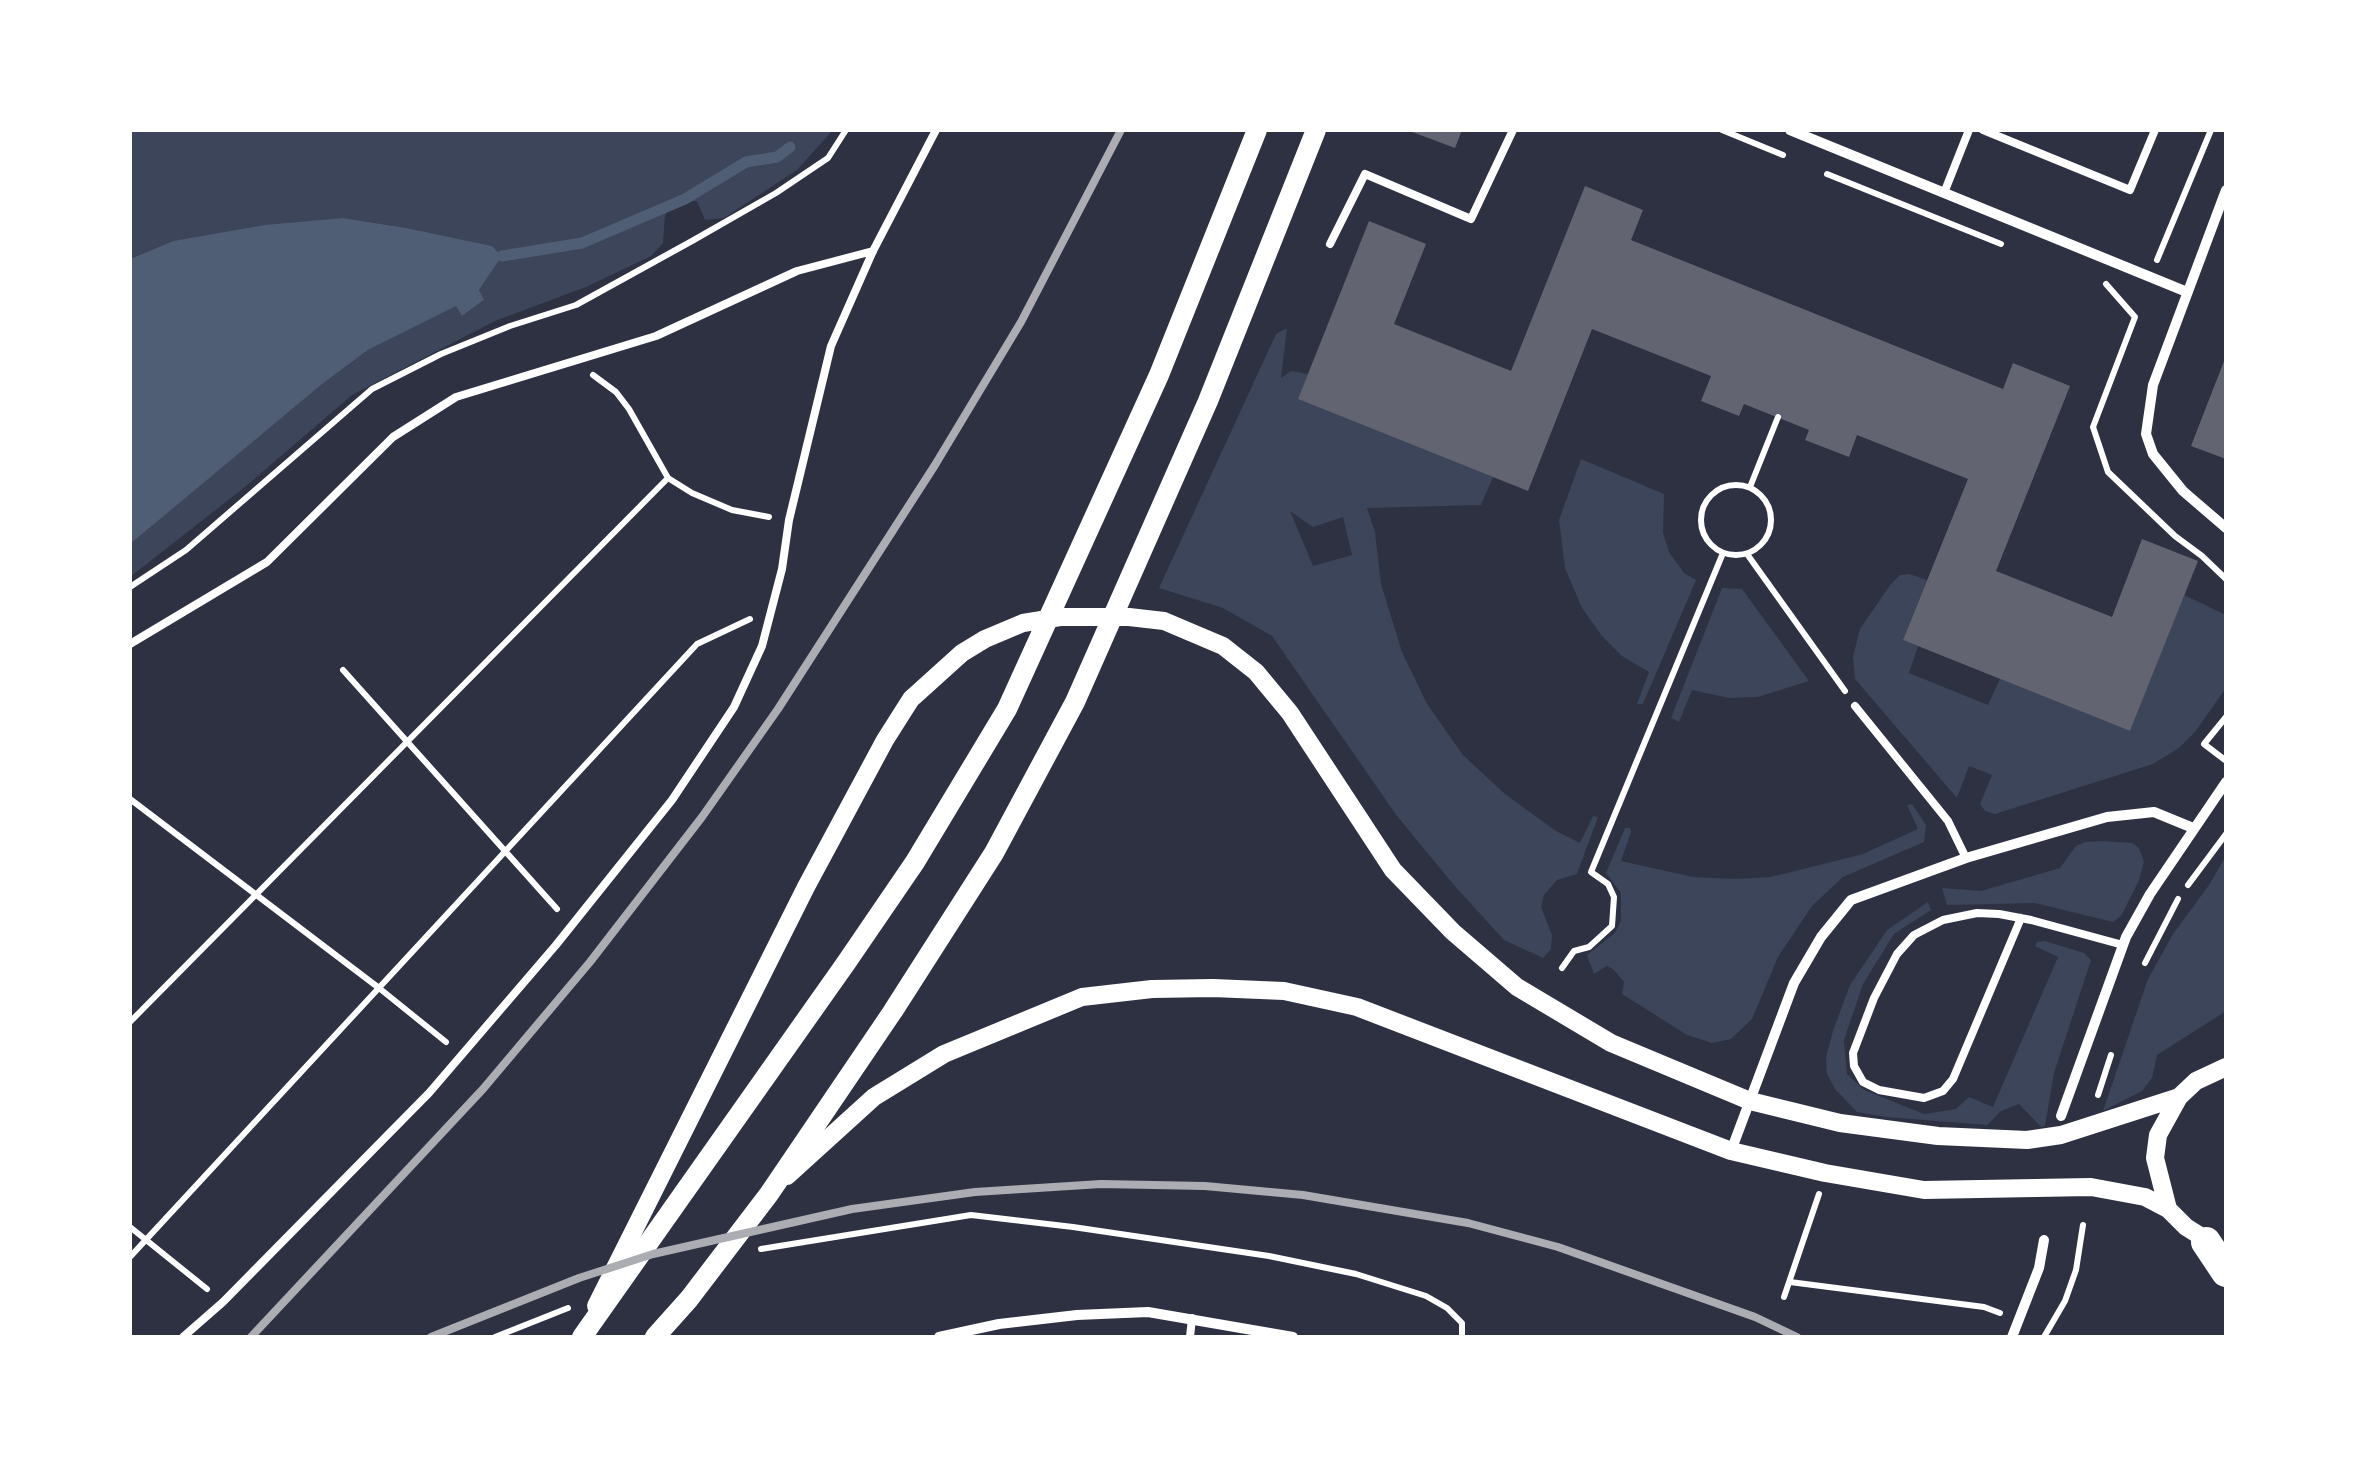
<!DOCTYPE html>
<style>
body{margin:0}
#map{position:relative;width:2356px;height:1467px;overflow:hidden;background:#2d3142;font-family:"PT Sans",sans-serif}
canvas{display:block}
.frame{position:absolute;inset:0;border:132px solid #fff;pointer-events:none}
</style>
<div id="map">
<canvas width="2356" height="1467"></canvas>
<div class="frame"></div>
</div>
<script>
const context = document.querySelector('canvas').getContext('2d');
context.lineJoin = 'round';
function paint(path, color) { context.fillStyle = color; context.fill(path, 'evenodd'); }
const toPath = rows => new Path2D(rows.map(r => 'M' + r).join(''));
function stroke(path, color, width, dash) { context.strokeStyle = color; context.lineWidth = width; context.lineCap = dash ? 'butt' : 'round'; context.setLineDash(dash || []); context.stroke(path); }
const green = toPath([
 [130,130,833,130,797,170,724,218,705,220,697,201,677,202,665,215,663,243,651,256,586,287,495,321,352,395,245,487,130,577,130,544,159,519,321,385,368,350,457,305,462,316,483,301,479,290,502,256,492,246,407,228,343,218,173,241,130,259],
 [1287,328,1281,378,1291,371,1308,374,1299,399,1493,477,1481,505,1367,508,1375,532,1381,584,1402,652,1427,704,1463,755,1505,794,1556,831,1580,843,1593,816,1598,817,1577,874,1557,880,1544,895,1541,907,1552,935,1551,949,1543,958,1504,940,1453,884,1397,816,1272,636,1223,608,1159,588,1276,334],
 [1290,511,1313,527,1343,517,1352,555,1313,566],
 [1581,459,1664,494,1663,533,1669,552,1684,573,1696,580,1643,704,1637,704,1649,672,1622,656,1602,636,1582,608,1565,568,1559,520],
 [1909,574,1927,580,1903,640,1918,646,1909,673,1988,705,2000,679,2130,731,2184,595,2226,615,2226,688,2195,732,2179,748,2153,764,1995,814,1985,811,1980,804,1992,775,1969,766,1957,798,1855,679,1853,657,1860,629,1890,585,1900,575],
 [1722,588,1742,589,1809,681,1758,697,1729,698,1692,690,1679,722,1671,718],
 [1912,804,1926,825,1924,842,1843,877,1812,906,1778,957,1752,1019,1731,1039,1712,1043,1687,1035,1622,994,1624,982,1613,969,1607,966,1594,974,1587,955,1615,933,1621,920,1621,893,1606,873,1625,828,1630,828,1631,832,1621,861,1693,877,1733,879,1771,877,1863,854,1918,829,1907,805],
 [2102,841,2133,843,2139,848,2144,862,2139,880,2121,916,2113,922,2035,903,1947,905,1942,888,1981,891,2060,868,2076,846,2085,842],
 [2226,856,2226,1011,2157,1055,2152,1078,2142,1091,2103,1111,2148,979,2173,934,2209,885],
 [1928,902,1931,910,1894,934,1863,984,1844,1040,1847,1074,1864,1090,1924,1114,1956,1109,1969,1097,1993,1107,2058,957,2035,946,2037,942,2045,941,2084,953,2091,960,2054,1073,2045,1126,2041,1127,2019,1104,2001,1111,1987,1125,1886,1117,1857,1112,1835,1089,1827,1074,1826,1057,1833,1031,1850,985,1887,930]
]);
const water = toPath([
 [343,218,407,228,492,246,502,256,479,290,484,300,462,316,456,306,368,350,321,385,130,544,130,259,173,241,265,225]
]);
const stream = toPath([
 [502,256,582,243,685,199,746,162,777,157,790,147]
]);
const building = toPath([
 [1407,130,1462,130,1455,148],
 [1585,186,1643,210,1631,240,2003,389,2013,363,2070,386,1996,571,2112,617,2142,539,2198,561,2130,731,1903,640,1968,479,1857,435,1849,457,1805,440,1809,430,1744,404,1739,416,1701,401,1711,376,1592,329,1528,491,1298,399,1369,221,1426,244,1394,324,1511,371],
 [2226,356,2226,459,2191,446]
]);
const path = toPath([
 [1722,130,1783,155],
 [1827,174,2001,244],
 [2157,260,2211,130],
 [2106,284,2135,317,2093,427,2108,472,2175,536,2202,556,2226,579],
 [593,375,616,392,629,409,668,478],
 '1701 520a35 35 0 1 1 70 0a35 35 0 1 1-70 0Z',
 [1750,487,1778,417],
 [1747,554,1845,691],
 [130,587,186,550,372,389,441,354,510,326,576,305,692,241,776,193,828,158,846,130],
 [343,670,557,909],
 [2225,760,2204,744,2226,717],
 [130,799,379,988,446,1042],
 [2188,885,2226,834],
 [2145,963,2178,899],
 [1562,968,1574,951,1589,947,1612,926,1614,897,1608,884,1591,872,1723,553],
 [130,1022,668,478,692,493,732,510,769,517],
 [2098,1095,2111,1055],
 [130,1227,207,1289],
 [761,1249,971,1215,1073,1227,1269,1256,1356,1274,1426,1296,1447,1308,1462,1323,1462,1337],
 [130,1257,697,644,750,619],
 [1790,1282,1984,1307,2000,1313],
 [1784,1297,1819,1194],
 [495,1337,568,1308],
 [2044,1337,2065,1301,2076,1270,2083,1225]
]);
const service = toPath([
 [1983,130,2130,190,2155,130],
 [1944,193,1969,130],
 [1330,244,1365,174,1471,219,1513,130],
 [130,644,267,562,393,437,456,397,656,336,797,271,873,251],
 [1855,706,1948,821,1966,858],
 [2021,918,1953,1079,1943,1091,1924,1098,1879,1090,1863,1082,1854,1066,1853,1053,1874,998,1897,954,1914,935,1943,920,1977,913,1999,914,2031,920,2123,945],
 [183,1337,223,1302,429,1093,556,945,672,800,734,707,762,646,782,569,789,520,831,346,873,251,936,130],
 [1190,1337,1192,1318]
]);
const minor = toPath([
 [1790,130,2187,292],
 [2226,190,2153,385,2146,434,2153,454,2183,491,2226,528],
 [2061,1116,2126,937,2150,894,2226,782],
 [1731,1151,1794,983,1821,937,1851,900,1966,858,2107,817,2154,812,2193,828],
 [939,1337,999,1324,1077,1315,1148,1312,1293,1337],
 [2012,1337,2039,1268,2044,1240]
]);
const tertiary = toPath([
 [787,1176,874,1097,944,1054,1082,997,1152,989,1213,988,1284,991,1357,1007,1731,1151,1825,1173,1924,1190,2091,1187,2145,1197,2168,1209],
 [2213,1244,2186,1227,2168,1209,2155,1158,2158,1135,2179,1097,2196,1081,2226,1067],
 [596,1306,806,887,885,740,911,699,962,653,985,639,1023,623,1060,617,1129,617,1164,621,1223,646,1256,672,1290,713,1393,870,1453,932,1517,987,1611,1043,1750,1101,1840,1123,1938,1136,2027,1140,2061,1135,2179,1097]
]);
const secondary = toPath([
 [582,1337,846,963,915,862,1007,709,1159,375,1257,130],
 [655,1337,689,1299,769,1194,893,1011,994,853,1075,702,1208,401,1316,130]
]);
const motorway = toPath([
 [2206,1242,2226,1272]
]);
const rail = toPath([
 [251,1337,483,1089,590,962,702,817,778,709,935,465,1021,322,1121,130],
 [431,1337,579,1278,653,1254,852,1209,975,1192,1101,1184,1205,1186,1303,1195,1468,1223,1558,1247,1755,1317,1797,1337]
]);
paint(green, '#3c4559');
paint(water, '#4f5d75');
stroke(stream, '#4f5d75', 11);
paint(building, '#626471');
stroke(path, '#fff', 6);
stroke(service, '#fff', 8);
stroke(minor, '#fff', 10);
stroke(tertiary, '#fff', 18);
stroke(secondary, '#fff', 20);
stroke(motorway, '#fff', 30);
stroke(rail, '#abadb3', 8);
</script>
